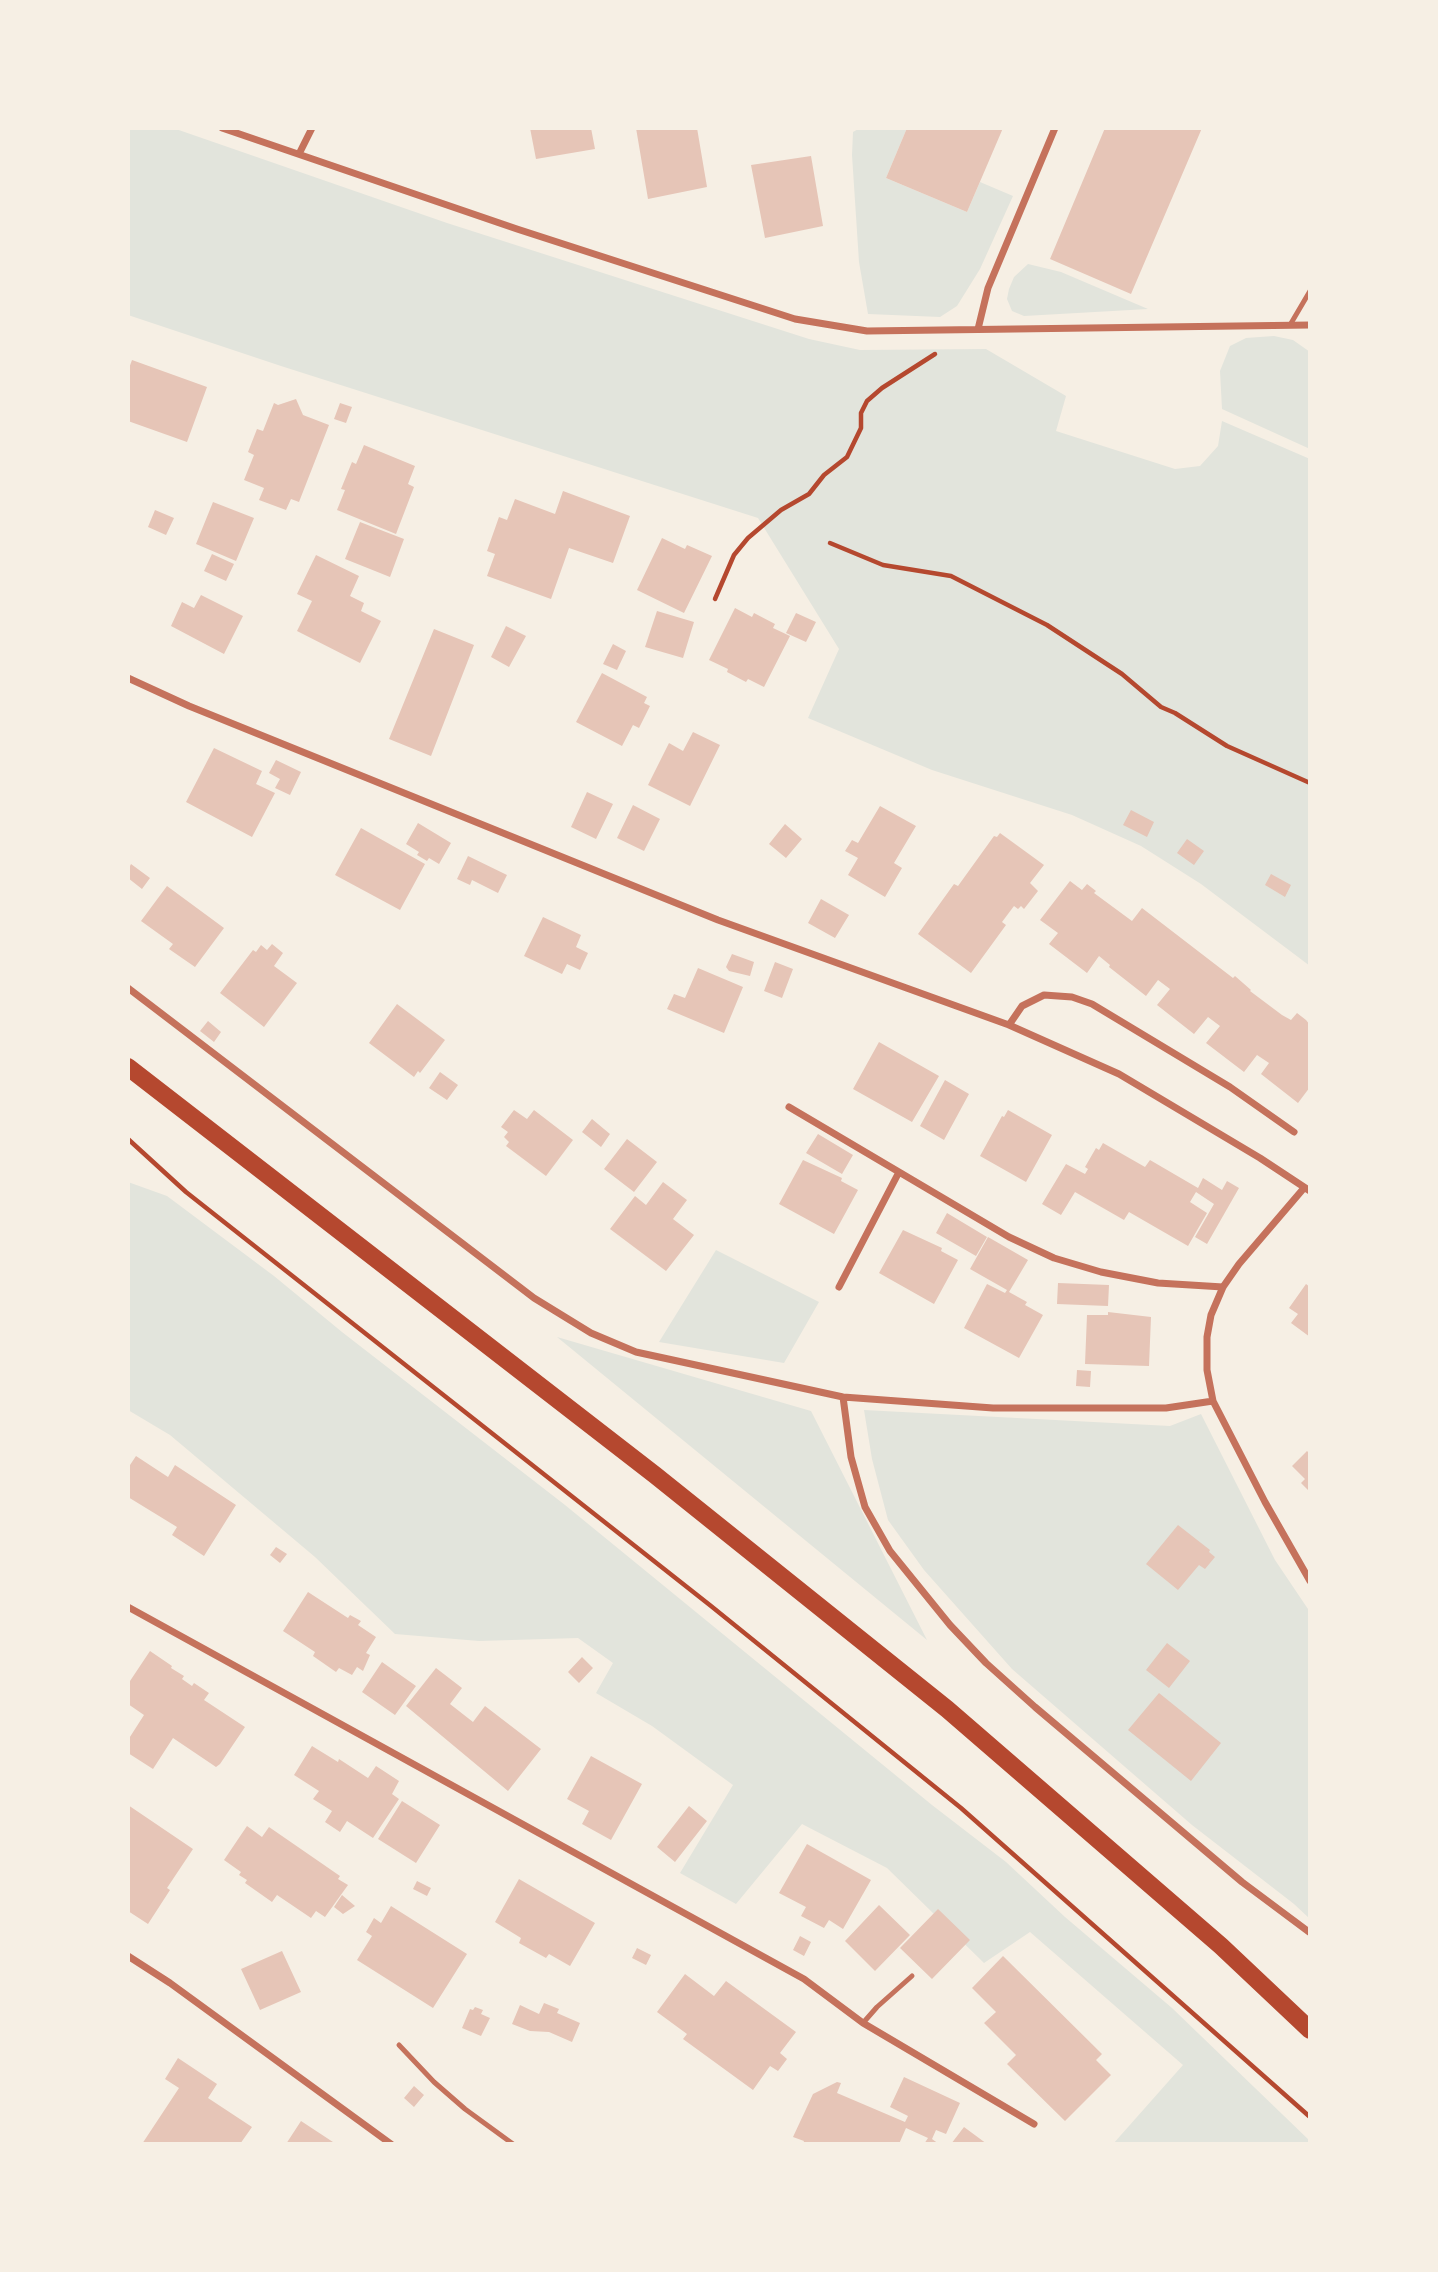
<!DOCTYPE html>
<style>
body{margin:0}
#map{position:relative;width:1438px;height:2272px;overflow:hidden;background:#f6efe4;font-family:Merriweather,serif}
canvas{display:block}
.frame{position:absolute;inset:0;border:130px solid #f6efe4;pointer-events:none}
</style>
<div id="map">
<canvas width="1438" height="2272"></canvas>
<div class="frame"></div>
</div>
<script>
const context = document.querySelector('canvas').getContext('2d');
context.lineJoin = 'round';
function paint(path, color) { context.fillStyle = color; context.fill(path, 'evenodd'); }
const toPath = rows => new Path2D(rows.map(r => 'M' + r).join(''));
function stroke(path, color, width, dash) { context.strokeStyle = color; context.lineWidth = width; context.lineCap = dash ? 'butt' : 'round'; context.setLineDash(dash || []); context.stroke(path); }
const green = toPath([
 [128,128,173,128,447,223,809,339,860,350,986,349,1066,396,1056,431,1175,469,1200,466,1218,446,1222,421,1310,459,1310,966,1201,884,1141,846,1072,815,932,770,808,718,839,649,758,518,281,366,128,315],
 [860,128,907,128,886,178,967,212,980,182,1013,196,980,269,957,306,940,317,868,314,859,262,852,155,853,132],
 [1028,264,1061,272,1148,309,1024,316,1012,311,1007,299,1009,289,1014,277],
 [1274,336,1293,340,1310,352,1310,449,1222,409,1220,371,1230,346,1246,338],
 [128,1182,167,1196,274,1276,342,1332,565,1505,932,1805,1006,1862,1065,1917,1172,2008,1310,2141,1310,2144,1113,2144,1183,2065,1030,1932,984,1963,887,1868,802,1824,736,1904,680,1873,733,1785,652,1726,596,1693,613,1663,578,1638,479,1641,395,1634,315,1557,170,1435,128,1410],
 [716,1250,819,1302,784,1363,659,1342],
 [557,1337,811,1411,927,1640],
 [864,1410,1170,1426,1201,1414,1275,1560,1310,1612,1310,1919,1294,1904,1192,1825,1012,1669,924,1570,888,1520,872,1459]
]);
const building = toPath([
 [530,128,591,128,595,149,536,159],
 [636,128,697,128,707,187,648,199],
 [907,128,1003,128,967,212,886,178],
 [1105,128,1202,128,1131,294,1050,259],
 [811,156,823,226,765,238,751,165],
 [132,360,207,387,187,442,128,421,128,371],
 [296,399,303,415,329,425,299,502,291,499,286,510,259,500,264,488,244,480,254,455,248,452,257,429,263,431,274,403,278,405],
 [340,403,352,407,346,423,334,419],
 [364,445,415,466,408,484,414,487,396,534,337,510,345,490,341,489,352,462,356,464],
 [563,491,630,516,613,563,569,548,551,599,487,576,495,554,487,551,499,517,507,520,515,499,555,514],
 [213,502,254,518,236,561,196,544],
 [155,510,174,518,166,535,148,527],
 [360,522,404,539,390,577,345,559],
 [662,538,685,549,687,545,712,556,684,613,637,590],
 [212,554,234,564,226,581,204,571],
 [316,555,359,576,350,596,364,603,361,611,381,621,360,663,297,631,312,601,297,594],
 [201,595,243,616,224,654,171,626,182,602,194,608],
 [735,608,752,617,754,613,775,624,773,628,790,636,764,687,748,679,746,682,727,672,728,669,709,660],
 [657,611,694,622,683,658,645,647],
 [796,613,816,622,806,642,786,633],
 [506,626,526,636,509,667,491,657],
 [434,629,474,645,431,756,389,739],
 [613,644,626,651,617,670,603,664],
 [602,673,647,697,644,703,650,706,639,728,633,725,622,746,576,722],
 [693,732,720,745,690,806,648,785,669,743,683,751],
 [214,748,262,771,256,784,275,793,252,837,186,802],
 [276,760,301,772,290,795,275,788,280,779,269,773],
 [587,792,613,804,596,839,571,827],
 [633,805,660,819,644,851,617,838],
 [880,806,916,826,894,863,902,868,885,897,848,875,858,858,845,851,852,840,858,843],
 [1131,810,1154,822,1147,837,1123,825],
 [418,823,451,843,439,864,429,858,427,861,417,855,419,852,406,844],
 [785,824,802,839,786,858,769,844],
 [361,828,425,864,400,910,335,875],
 [1000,833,1044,865,1030,883,1038,891,1024,909,1021,906,1018,909,1014,906,1002,922,1006,925,971,973,918,934,954,884,958,886,994,836,997,837],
 [1187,839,1204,851,1194,865,1177,853],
 [468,856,507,875,498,893,472,880,470,885,457,879],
 [131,864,150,878,142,889,128,878,128,870],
 [1271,874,1291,885,1285,897,1265,885],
 [1070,881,1082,890,1087,884,1096,891,1094,893,1132,921,1142,908,1233,978,1235,976,1251,990,1250,991,1282,1015,1291,1020,1297,1013,1306,1020,1310,1025,1310,1087,1298,1103,1261,1074,1269,1063,1257,1055,1244,1072,1206,1043,1220,1026,1208,1017,1194,1034,1157,1005,1170,989,1158,980,1146,996,1109,967,1110,965,1099,956,1087,973,1049,944,1058,933,1040,920],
 [167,886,224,928,195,967,169,949,173,944,141,921],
 [821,899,849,915,835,938,808,923],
 [543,917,581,935,576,947,588,953,580,970,567,964,562,974,524,956],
 [272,944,283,953,274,966,297,983,264,1027,220,993,253,950,256,952,261,945,267,950],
 [732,954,754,962,750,976,729,971,726,967],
 [775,962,793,969,782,998,764,991],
 [698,968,743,987,724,1033,667,1009,674,994,685,998],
 [397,1004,445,1040,420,1073,418,1071,414,1077,369,1043],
 [208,1021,221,1032,214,1042,200,1031],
 [879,1042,939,1076,912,1122,853,1089],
 [440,1072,458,1085,447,1100,429,1088],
 [945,1080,969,1094,944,1140,920,1126],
 [514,1110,527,1119,534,1110,573,1140,546,1176,506,1146,509,1142,504,1137,508,1132,501,1127],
 [1008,1110,1052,1135,1026,1182,980,1156,1002,1116,1004,1117],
 [592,1119,610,1134,601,1147,582,1132],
 [818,1134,853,1155,842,1174,806,1153],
 [627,1139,657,1162,634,1192,604,1169],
 [1103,1143,1145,1167,1150,1160,1198,1188,1203,1178,1222,1190,1227,1181,1239,1188,1207,1244,1195,1237,1214,1204,1196,1192,1190,1202,1207,1213,1188,1246,1129,1212,1124,1220,1075,1192,1061,1215,1042,1204,1066,1164,1085,1174,1088,1169,1085,1167,1096,1148,1099,1150],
 [803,1160,842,1178,841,1181,858,1190,834,1234,779,1204],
 [663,1182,687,1200,673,1219,694,1235,666,1271,610,1229,635,1196,646,1205],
 [947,1213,987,1237,976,1256,936,1233],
 [903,1230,942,1248,941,1251,958,1260,934,1304,879,1273],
 [988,1237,1028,1260,1009,1292,1027,1302,1025,1305,1043,1315,1019,1358,964,1328,987,1284,1005,1293,1007,1290,970,1269],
 [1058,1283,1109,1285,1108,1306,1057,1304],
 [1306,1284,1310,1287,1310,1337,1291,1323,1298,1314,1289,1308],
 [1108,1312,1151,1317,1149,1366,1085,1364,1087,1315,1108,1315],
 [1077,1370,1091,1371,1090,1387,1076,1386],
 [1307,1451,1310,1454,1310,1492,1301,1483,1305,1479,1292,1466],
 [136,1456,168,1477,175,1465,236,1505,204,1556,172,1535,177,1527,128,1497,128,1468],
 [1178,1525,1210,1550,1209,1552,1215,1557,1205,1569,1199,1565,1178,1590,1146,1564],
 [276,1547,287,1554,280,1563,270,1555],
 [308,1592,348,1618,350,1615,361,1621,358,1625,376,1637,366,1653,370,1655,363,1671,357,1667,352,1675,339,1668,336,1672,313,1656,315,1652,283,1631],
 [1167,1643,1190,1661,1169,1688,1146,1670],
 [150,1651,172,1666,171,1668,184,1676,182,1679,192,1686,194,1683,209,1693,204,1700,245,1727,220,1764,216,1767,173,1738,153,1769,128,1753,128,1740,144,1715,128,1704,128,1684],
 [582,1657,593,1668,579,1683,568,1672],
 [382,1662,416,1686,395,1715,362,1692],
 [436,1668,462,1688,450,1704,473,1722,485,1706,541,1749,508,1791,406,1706],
 [1159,1693,1221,1743,1191,1781,1128,1730],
 [312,1746,338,1762,339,1759,368,1778,376,1766,399,1781,392,1794,399,1799,373,1838,347,1821,340,1832,325,1822,332,1811,313,1799,319,1791,294,1775],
 [591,1756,642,1784,611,1840,582,1824,589,1811,567,1799],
 [402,1801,440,1825,416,1863,378,1839],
 [128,1805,193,1849,167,1888,170,1890,148,1924,128,1911],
 [689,1806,707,1821,675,1862,657,1847],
 [247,1826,262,1837,269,1827,340,1876,338,1879,348,1885,325,1917,316,1911,311,1918,277,1895,272,1902,245,1883,247,1880,239,1875,241,1872,224,1860],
 [807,1844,871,1880,843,1929,829,1920,824,1928,801,1916,806,1907,779,1893],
 [519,1879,595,1923,570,1966,549,1954,546,1958,519,1943,521,1938,495,1922],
 [417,1881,431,1888,427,1896,413,1889],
 [342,1895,355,1906,343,1914,334,1907],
 [879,1905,910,1935,875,1971,845,1941],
 [391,1906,467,1954,433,2008,357,1960,372,1936,366,1932,374,1918,381,1923],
 [938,1909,970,1940,932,1979,900,1948],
 [800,1936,811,1942,804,1956,793,1950],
 [637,1948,651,1955,646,1965,632,1958],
 [282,1951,301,1992,260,2010,241,1969],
 [1003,1956,1102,2054,1096,2060,1111,2075,1065,2121,1007,2064,1016,2055,984,2023,996,2012,972,1988],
 [685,1974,714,1996,726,1981,796,2032,780,2053,787,2059,778,2071,770,2066,753,2090,683,2039,687,2034,657,2012],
 [544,2003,559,2009,557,2013,580,2023,572,2042,549,2032,530,2031,512,2024,520,2005,539,2014],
 [475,2007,483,2010,481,2014,490,2018,481,2036,462,2028,470,2009,473,2010],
 [178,2058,217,2084,208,2098,252,2127,240,2144,142,2144,179,2088,165,2079],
 [904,2077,960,2103,946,2134,936,2130,932,2139,939,2144,924,2144,928,2138,906,2128,899,2144,803,2144,804,2141,793,2137,813,2094,837,2082,841,2083,837,2093,905,2122,908,2116,890,2107],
 [414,2086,424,2095,414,2107,404,2098],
 [301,2121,336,2144,286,2144],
 [964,2127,987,2144,951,2144]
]);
const path = toPath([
 [830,543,883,565,951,576,1047,625,1122,674,1161,707,1175,713,1227,746,1310,783],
 [715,599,734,555,748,538,781,510,809,494,824,475,847,457,861,428,861,413,867,401,882,388,935,354],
 [128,1139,186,1192,711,1606,961,1808,1310,2117]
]);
const service = toPath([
 [1290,325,1310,291],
 [863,2023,877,2007,912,1976],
 [399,2045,434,2082,465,2109,513,2144]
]);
const minor = toPath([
 [222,128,517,229,795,319,867,331,1310,325],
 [299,154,312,128],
 [978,329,988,288,1055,128],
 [128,678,189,706,718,920,1009,1025,1119,1074,1260,1158,1310,1191],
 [128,988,534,1298,591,1333,636,1352,843,1397,993,1408,1166,1408,1213,1401,1207,1370,1207,1337,1211,1315,1223,1287,1239,1264,1304,1188],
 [1009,1025,1022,1006,1044,995,1072,997,1092,1004,1230,1087,1294,1132],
 [789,1107,1009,1237,1054,1258,1101,1272,1158,1283,1223,1287],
 [839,1287,899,1172],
 [843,1397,851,1457,865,1507,890,1551,950,1625,986,1663,1035,1707,1242,1882,1309,1932],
 [1213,1401,1265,1502,1310,1581],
 [128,1607,804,1979,863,2023,1034,2124],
 [128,1956,170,1983,391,2144]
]);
const primary = toPath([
 [128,1067,655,1475,947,1709,1221,1946,1310,2030]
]);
paint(green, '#e2e4dc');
paint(building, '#e6c5b7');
stroke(path, '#b5482f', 4.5);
stroke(service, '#c5725c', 5);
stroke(minor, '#c5725c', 7);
stroke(primary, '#b5482f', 18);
</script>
